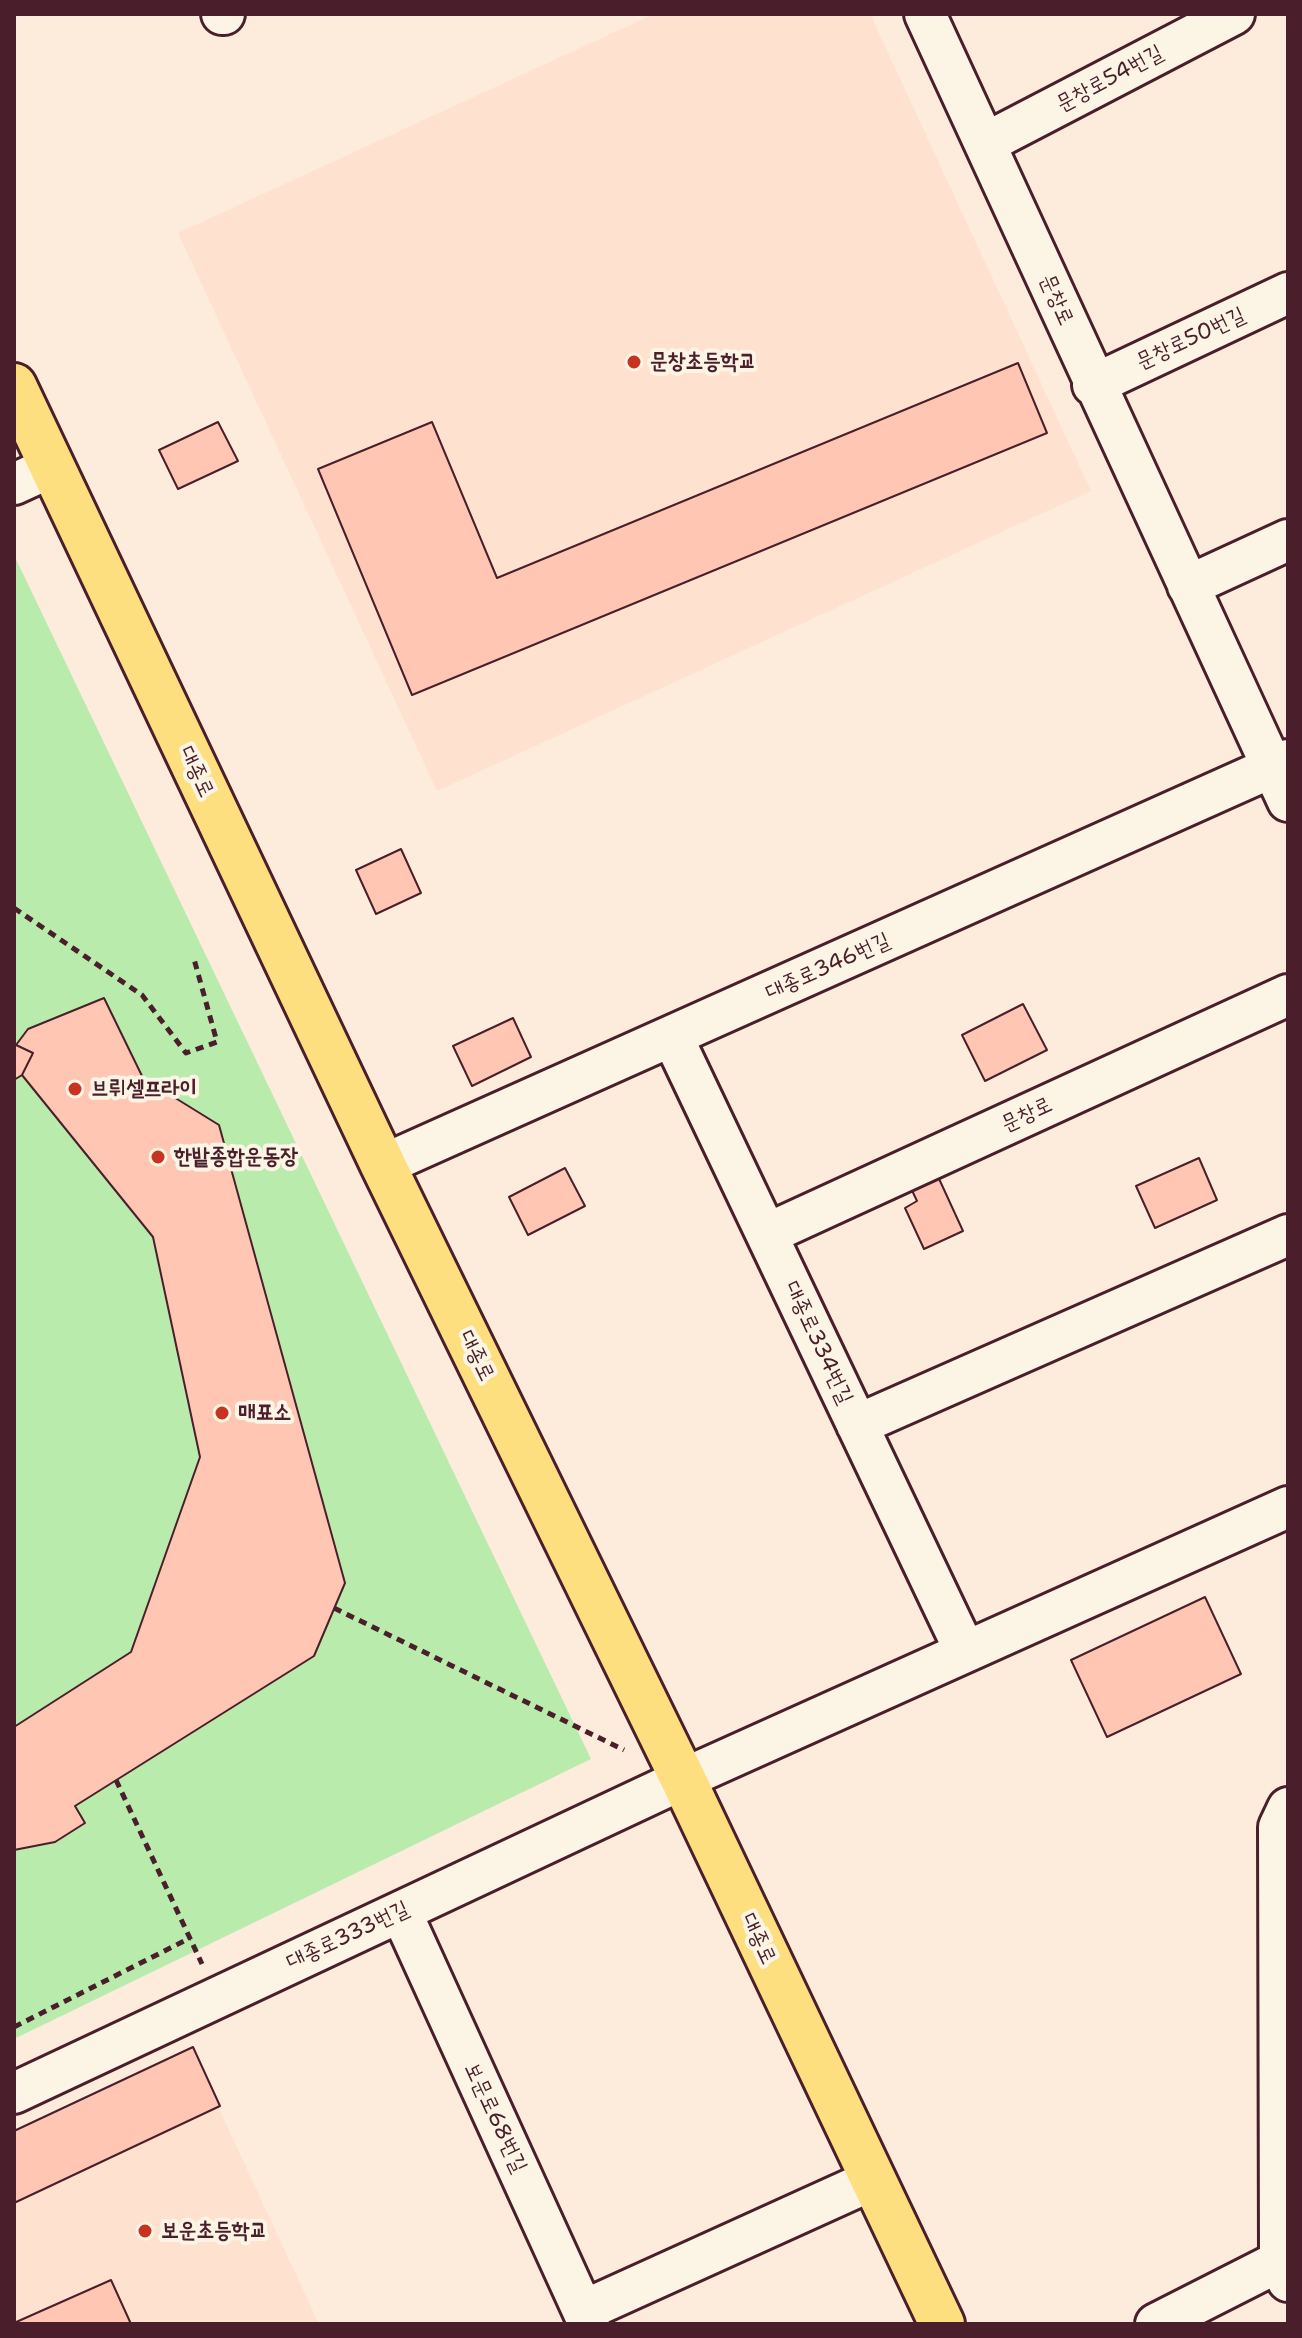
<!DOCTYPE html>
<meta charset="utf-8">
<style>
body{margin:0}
#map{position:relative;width:1302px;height:2338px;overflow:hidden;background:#fdecdb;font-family:"Shantell Sans",sans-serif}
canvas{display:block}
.frame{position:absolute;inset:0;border:16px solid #4a1f2b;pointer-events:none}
</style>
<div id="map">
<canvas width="1302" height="2338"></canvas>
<div class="frame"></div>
</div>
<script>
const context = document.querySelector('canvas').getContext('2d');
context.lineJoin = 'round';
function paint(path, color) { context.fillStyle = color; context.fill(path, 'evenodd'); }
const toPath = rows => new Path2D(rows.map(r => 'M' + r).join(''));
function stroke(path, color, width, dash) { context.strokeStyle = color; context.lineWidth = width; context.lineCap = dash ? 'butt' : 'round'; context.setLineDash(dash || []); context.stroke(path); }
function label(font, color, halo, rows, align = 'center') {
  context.font = font + ' "Shantell Sans","Poor Story",sans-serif'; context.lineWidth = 8; context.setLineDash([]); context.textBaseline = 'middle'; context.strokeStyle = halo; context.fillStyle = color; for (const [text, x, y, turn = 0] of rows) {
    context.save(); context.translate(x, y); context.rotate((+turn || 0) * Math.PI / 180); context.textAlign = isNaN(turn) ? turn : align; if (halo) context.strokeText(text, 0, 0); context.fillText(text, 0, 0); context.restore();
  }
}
const built = toPath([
 [654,14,870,14,1091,491,437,791,178,233],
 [193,2053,319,2324,14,2324,14,2137]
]);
const green = toPath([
 [14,555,591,1759,14,2039]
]);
const building = toPath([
 [1018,363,1047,433,412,695,318,469,432,422,497,578,1018,363],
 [218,422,238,461,178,489,159,450,218,422],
 [401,849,421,893,376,914,356,870,401,849],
 [104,998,143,1078,219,1125,345,1583,314,1656,75,1806,85,1823,55,1842,14,1850,14,1727,131,1652,200,1457,153,1237,22,1075,33,1053,16,1045,28,1029,104,998],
 [1023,1004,1047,1050,985,1081,962,1035,1023,1004],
 [513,1018,531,1057,472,1086,453,1046,513,1018],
 [14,1044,33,1053,22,1075,14,1080,14,1044],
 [1199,1158,1217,1200,1155,1228,1136,1186,1199,1158],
 [565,1168,585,1206,528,1235,509,1197,565,1168],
 [935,1170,963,1231,924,1249,905,1208,917,1201,908,1182,935,1170],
 [1205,1597,1241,1674,1107,1737,1071,1660,1205,1597],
 [193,2047,220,2106,14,2203,14,2131,193,2047],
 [111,2280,131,2324,14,2324,14,2323,111,2280]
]);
const path = toPath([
 [14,908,142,995,186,1053,217,1042,194,959],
 [334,1608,624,1750],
 [116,1780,202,1964],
 [14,2027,190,1938]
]);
const minor = toPath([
 [222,14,224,14],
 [925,14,1288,801],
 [986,143,1234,14],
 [1093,385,1288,293],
 [14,484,51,467],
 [1188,586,1288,540],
 [672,1036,965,1651],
 [383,1165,1288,760],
 [767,1234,1288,995],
 [857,1425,1288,1235],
 [1288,1808,1279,1827,1280,2261,1288,2281],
 [401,1912,589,2324],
 [14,2093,683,1779,1288,1507],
 [583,2311,872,2180],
 [1156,2324,1288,2257]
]);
const primary = toPath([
 [14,386,383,1165,683,1779,942,2324]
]);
const markers = [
 [634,362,8,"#c8321e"],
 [75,1089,8,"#c8321e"],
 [158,1157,8,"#c8321e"],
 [222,1413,8,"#c8321e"],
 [145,2231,8,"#c8321e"]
];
const streetNames = [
 ["문창로54번길",1110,79,-28],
 ["문창로",1056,300,66],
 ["문창로50번길",1191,339,-25],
 ["대종로",196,772,65],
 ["대종로346번길",828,967,-24],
 ["문창로",1027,1115,-25],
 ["대종로334번길",818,1343,65],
 ["대종로",476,1356,64],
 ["대종로333번길",348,1936,-25],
 ["대종로",758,1939,65],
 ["보문로68번길",495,2118,65]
];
const poiNames = [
 ["문창초등학교",650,362],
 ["브뤼셀프라이",91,1089],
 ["한밭종합운동장",174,1157],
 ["매표소",238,1413],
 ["보운초등학교",161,2231]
];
paint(built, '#fee1cf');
paint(green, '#b8ebac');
paint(building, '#ffc6b3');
stroke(building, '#4a1f2b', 2);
stroke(minor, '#4a1f2b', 46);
stroke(primary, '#4a1f2b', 50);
stroke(path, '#4a1f2b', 5, [8, 6]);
stroke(minor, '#fcf5e5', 40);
stroke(primary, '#fedf80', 44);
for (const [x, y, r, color] of markers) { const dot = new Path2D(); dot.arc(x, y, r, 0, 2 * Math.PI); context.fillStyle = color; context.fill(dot); stroke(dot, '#fcf5e5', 3); }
label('22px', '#4a1f2b', '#fcf5e5', streetNames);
label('bold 22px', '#4a1f2b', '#fcf5e5', poiNames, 'left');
</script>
